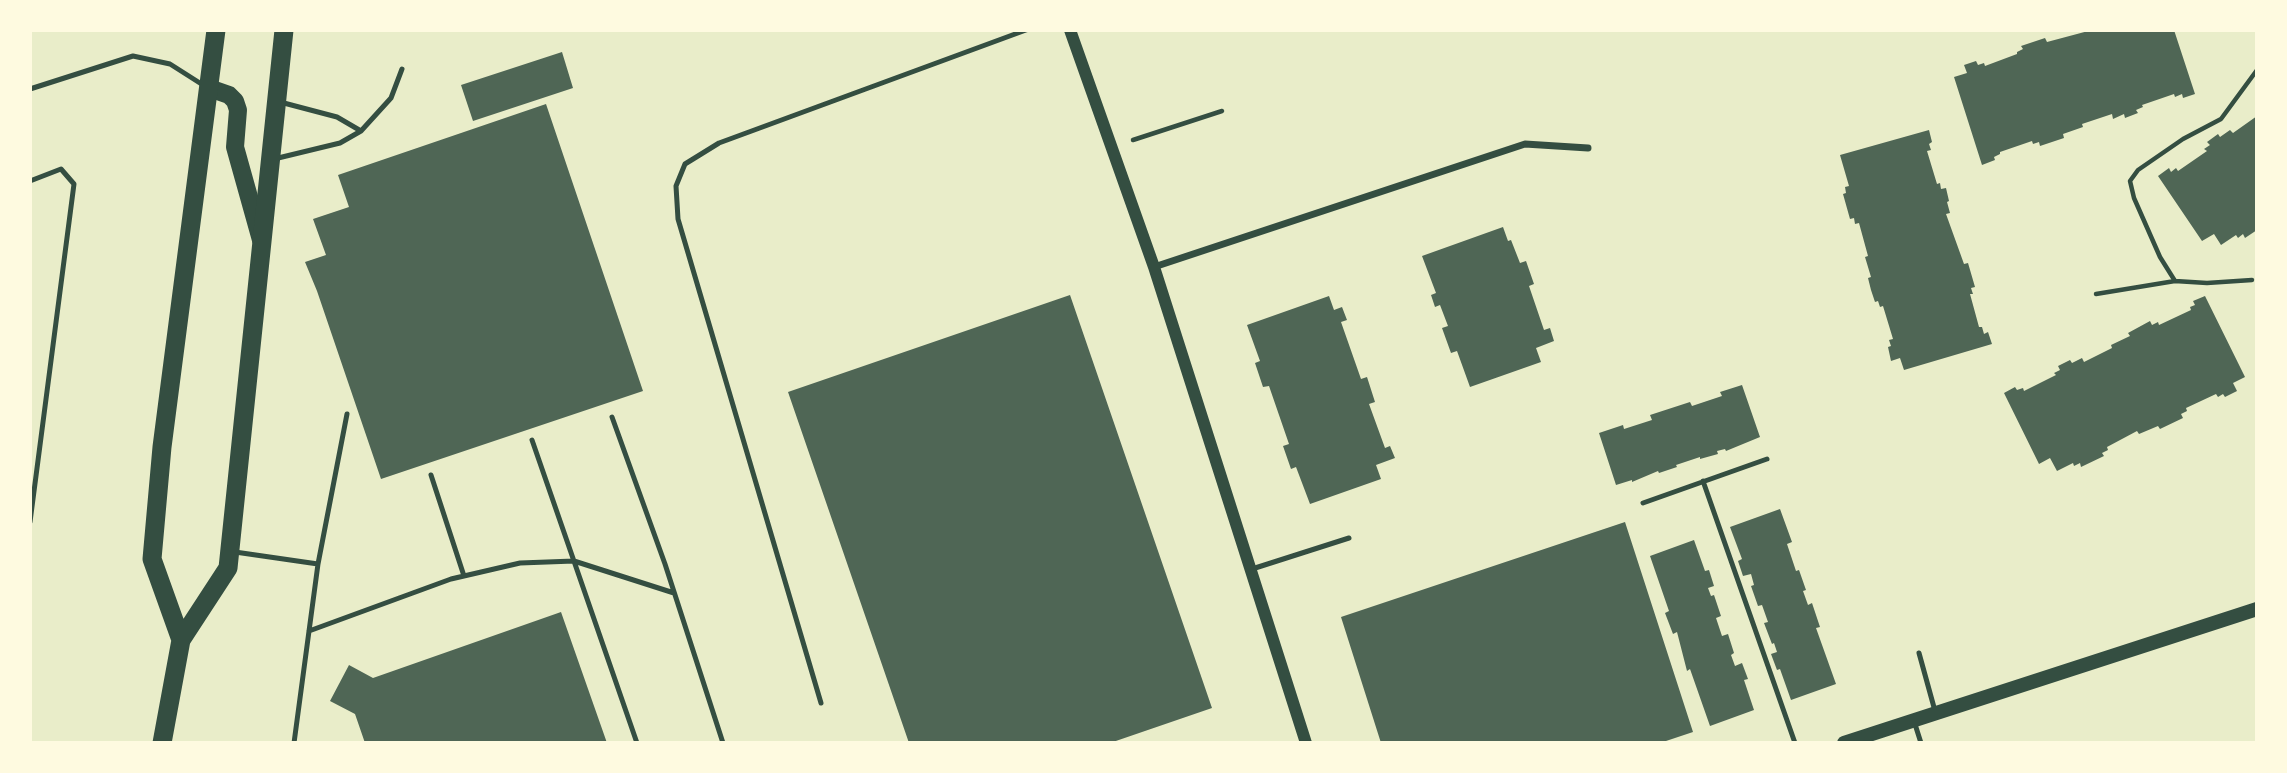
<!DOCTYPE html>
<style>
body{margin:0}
#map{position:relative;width:2287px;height:773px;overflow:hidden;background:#e9edc9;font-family:"Public Sans",sans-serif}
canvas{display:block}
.frame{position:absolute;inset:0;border:32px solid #fefae0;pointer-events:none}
</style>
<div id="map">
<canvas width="2287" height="773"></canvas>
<div class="frame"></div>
</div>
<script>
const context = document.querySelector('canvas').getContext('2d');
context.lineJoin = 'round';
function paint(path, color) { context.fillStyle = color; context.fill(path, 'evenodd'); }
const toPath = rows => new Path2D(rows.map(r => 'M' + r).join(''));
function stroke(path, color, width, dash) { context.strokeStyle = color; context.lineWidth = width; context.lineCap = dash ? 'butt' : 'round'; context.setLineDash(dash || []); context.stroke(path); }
const building = toPath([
 [2092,30,2174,30,2195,94,2183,98,2182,94,2175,97,2174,94,2142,105,2143,107,2136,110,2138,113,2125,118,2124,114,2113,119,2112,114,2082,124,2083,127,2063,134,2064,138,2040,146,2039,142,2033,144,2032,141,2000,152,2000,154,1994,157,1995,160,1982,165,1954,77,1967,73,1964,65,1976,61,1978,65,1984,63,1985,66,2017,54,2017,52,2023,49,2021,46,2045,38,2047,42],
 [562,52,573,88,473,121,461,85],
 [546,104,643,391,381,479,317,291,305,262,326,255,313,219,349,207,338,175],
 [2257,116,2257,230,2245,238,2243,234,2238,238,2236,235,2221,245,2214,234,2202,241,2158,176,2169,168,2171,172,2176,168,2178,171,2207,151,2204,149,2210,145,2207,142,2218,134,2220,137,2230,130,2233,133],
 [1929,130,1932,142,1929,144,1931,150,1927,151,1937,184,1940,183,1941,189,1946,188,1949,201,1947,202,1950,213,1946,214,1964,264,1968,263,1975,287,1971,288,1973,294,1970,294,1979,327,1982,327,1984,334,1988,332,1992,344,1904,370,1900,358,1891,361,1888,347,1891,346,1889,340,1893,339,1883,306,1880,307,1878,301,1875,302,1871,290,1868,278,1871,277,1865,257,1868,256,1859,223,1855,224,1854,218,1850,219,1843,194,1846,193,1845,187,1849,186,1840,155],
 [1503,227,1508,241,1511,240,1520,263,1526,261,1534,284,1529,286,1544,330,1550,328,1554,341,1536,348,1541,362,1470,387,1457,351,1451,353,1442,328,1448,326,1440,305,1435,307,1431,295,1436,293,1422,256],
 [1070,295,1212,708,1110,743,909,743,788,392],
 [1329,296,1334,310,1342,307,1347,320,1341,322,1361,379,1367,377,1375,402,1369,404,1385,448,1390,446,1395,458,1376,465,1381,479,1310,504,1296,467,1291,469,1283,446,1289,444,1269,386,1263,387,1255,363,1260,361,1247,325],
 [2205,296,2245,377,2233,383,2237,391,2225,397,2223,394,2218,397,2216,394,2186,408,2187,411,2181,414,2183,418,2160,429,2158,426,2139,434,2137,431,2107,447,2108,450,2102,453,2104,456,2081,467,2080,463,2074,466,2073,463,2057,471,2050,458,2039,464,2004,393,2015,387,2017,390,2023,388,2024,391,2056,375,2054,373,2060,370,2058,366,2070,360,2072,363,2082,358,2084,362,2112,348,2111,345,2130,336,2128,333,2150,321,2152,325,2158,322,2159,325,2191,310,2190,307,2195,305,2193,301],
 [1742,385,1760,437,1726,451,1725,449,1717,451,1718,454,1700,459,1700,457,1676,465,1677,467,1659,473,1658,471,1632,482,1632,480,1616,485,1599,433,1623,425,1624,429,1652,420,1650,415,1690,402,1692,406,1722,396,1720,392],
 [1780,509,1792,542,1787,544,1796,571,1799,570,1806,590,1803,591,1808,605,1812,603,1820,627,1816,628,1836,684,1791,700,1780,669,1777,670,1771,654,1777,652,1774,643,1772,644,1764,623,1768,622,1762,605,1758,606,1751,586,1754,585,1751,574,1743,576,1738,561,1742,559,1730,527],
 [1625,522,1693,732,1660,743,1381,743,1341,617],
 [1694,540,1705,571,1709,570,1714,586,1708,588,1711,596,1714,595,1721,616,1716,618,1722,636,1728,634,1734,653,1731,655,1735,666,1742,663,1748,679,1744,680,1754,710,1710,726,1690,669,1687,671,1677,632,1673,634,1665,613,1669,611,1650,556],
 [561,612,607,743,365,743,355,714,330,701,349,665,373,678]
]);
const path = toPath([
 [1133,140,1222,111],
 [2252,280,2207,283,2175,281,2160,257,2134,198,2130,181,2138,170,2183,139,2221,119,2257,70],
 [2096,294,2175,281]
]);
const service = toPath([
 [30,89,133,56,170,64,203,85],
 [361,131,391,98,402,69],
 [274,159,340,143,361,131,337,117,280,102],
 [30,181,61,169,74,184,30,522],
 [612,417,665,564,723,743],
 [532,440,637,743],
 [431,475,464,576],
 [1703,481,1795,743],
 [1643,503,1767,459],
 [235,552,318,564],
 [1252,569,1349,538],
 [309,631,451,579,520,563,574,561,674,593],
 [1919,653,1935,711],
 [821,703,678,219,676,186,685,164,719,143,1026,30],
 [1914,721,1921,743],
 [294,743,318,564,347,414]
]);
const minor = toPath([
 [1154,267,1525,144,1588,148]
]);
const tertiary = toPath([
 [1070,30,1154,267,1306,743]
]);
const secondary = toPath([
 [1844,743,2257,609]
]);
const primary = toPath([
 [209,88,229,95,235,101,238,110,235,147,261,240]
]);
const trunk = toPath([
 [181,640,152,559,162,447,216,30],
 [162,743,181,640,228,568,284,30]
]);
paint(building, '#4f6655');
stroke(path, '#344e41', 4.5);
stroke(service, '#344e41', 5);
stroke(minor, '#344e41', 7);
stroke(tertiary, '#344e41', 12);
stroke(secondary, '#344e41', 14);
stroke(primary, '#344e41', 18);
stroke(trunk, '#344e41', 19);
</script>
